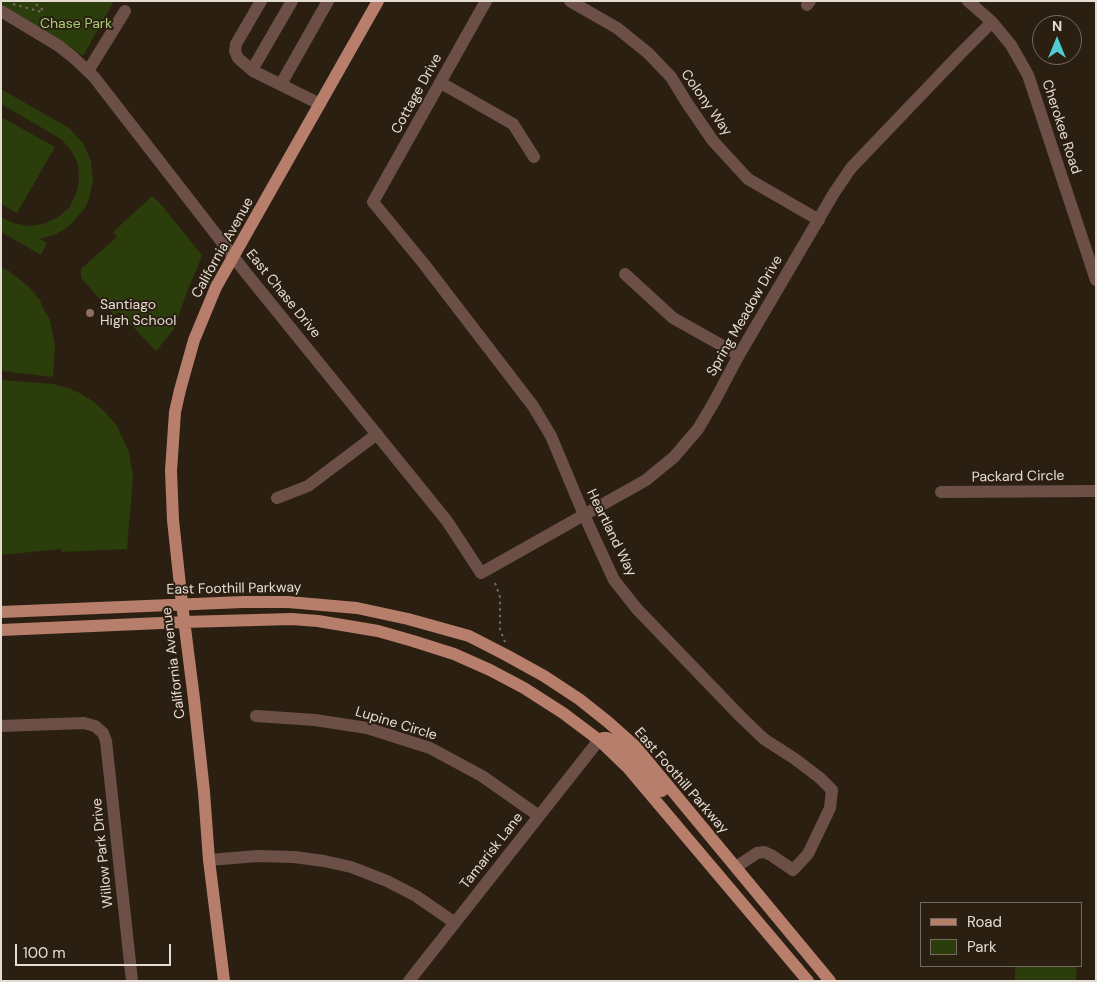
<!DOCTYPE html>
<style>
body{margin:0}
#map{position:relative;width:1097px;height:982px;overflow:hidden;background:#2b1f12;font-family:"DM Sans",sans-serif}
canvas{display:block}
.frame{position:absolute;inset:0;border:2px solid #e5dcd4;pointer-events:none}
.legend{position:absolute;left:920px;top:902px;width:162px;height:65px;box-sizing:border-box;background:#2b1f12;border:1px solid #756b60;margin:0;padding:6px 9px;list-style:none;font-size:15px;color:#e5dcd4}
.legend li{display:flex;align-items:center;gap:10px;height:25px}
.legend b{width:25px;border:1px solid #756b60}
.north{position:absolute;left:1032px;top:15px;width:50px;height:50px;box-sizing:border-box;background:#2b1f12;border:1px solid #756b60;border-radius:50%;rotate:0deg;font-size:14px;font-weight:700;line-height:20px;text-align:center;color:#e5dcd4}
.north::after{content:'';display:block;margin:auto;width:18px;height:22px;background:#51ccd3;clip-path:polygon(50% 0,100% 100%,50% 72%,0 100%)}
.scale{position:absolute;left:15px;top:944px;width:156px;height:22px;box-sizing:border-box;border:2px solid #e5dcd4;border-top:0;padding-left:6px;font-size:15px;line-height:18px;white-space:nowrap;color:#e5dcd4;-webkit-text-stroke:4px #2b1f12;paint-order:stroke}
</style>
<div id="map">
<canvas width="1097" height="982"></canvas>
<div class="frame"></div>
<ul class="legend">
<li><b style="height:6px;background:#b77e6b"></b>Road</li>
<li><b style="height:14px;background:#2a3d0a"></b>Park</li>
</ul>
<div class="north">N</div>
<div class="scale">100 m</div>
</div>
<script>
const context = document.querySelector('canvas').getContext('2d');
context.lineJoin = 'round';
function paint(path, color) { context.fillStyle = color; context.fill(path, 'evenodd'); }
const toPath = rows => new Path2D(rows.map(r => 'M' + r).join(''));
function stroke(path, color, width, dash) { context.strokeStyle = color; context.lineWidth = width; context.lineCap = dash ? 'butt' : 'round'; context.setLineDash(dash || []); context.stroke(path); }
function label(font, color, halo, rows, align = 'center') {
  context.font = font + ' "DM Sans",sans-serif'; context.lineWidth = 4; context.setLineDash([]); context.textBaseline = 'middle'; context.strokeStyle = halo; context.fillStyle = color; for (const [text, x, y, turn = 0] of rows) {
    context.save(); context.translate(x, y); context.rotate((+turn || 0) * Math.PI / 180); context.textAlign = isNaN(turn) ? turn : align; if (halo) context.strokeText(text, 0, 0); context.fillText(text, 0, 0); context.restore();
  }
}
const green = toPath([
 [1,1,114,1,83,56,59,39,1,4],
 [1,89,69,128,83,143,91,161,93,180,89,199,85,208,72,223,65,229,56,234,40,239,47,243,41,255,1,232,1,217,13,223,28,226,43,224,57,218,69,208,76,194,79,179,78,164,71,150,61,139,1,104],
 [1,117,55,147,17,213,1,204],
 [152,196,159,202,201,254,202,256,185,297,174,329,156,351,119,312,114,315,81,278,81,269,117,237,113,232],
 [1,267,9,271,29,287,39,299,45,311,50,320,55,346,53,377,1,371],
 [1,380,53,384,68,388,82,394,95,403,105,412,117,426,129,452,133,477,127,549,62,552,61,549,1,555],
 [1015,966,1077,966,1076,981,1015,981]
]);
const path = toPath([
 [13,4,42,12,43,10,32,1],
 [495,583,500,597,500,629,505,642]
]);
const minor = toPath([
 [261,1,236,44,235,51,238,58,253,71,320,104],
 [486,1,373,202,424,264,533,406,551,436,584,515,614,580,637,609,741,717,764,739,795,759,820,778,832,790,830,808,808,854,793,870,771,855,764,852,757,853,736,867],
 [570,1,617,28,648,53,671,77,687,103,713,141,748,179,819,220],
 [968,1,992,22,1011,45,1028,75,1096,280],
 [807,5,810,1],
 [1,11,59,46,74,58,94,77,246,273,447,521,481,573,646,480,674,457,698,429,714,402,739,355,834,193,851,168,960,54,992,22],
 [252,70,292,1],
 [88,71,125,11],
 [441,83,513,124,534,157],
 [281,84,328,1],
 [625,274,673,318,739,355],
 [941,492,1096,491],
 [277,498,308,486,377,434],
 [256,716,315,720,367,728,430,748,482,776,539,816],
 [1,726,84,723,95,726,103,733,106,741,132,981],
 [209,860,258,856,294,857,324,861,351,867,387,881,416,896,455,923],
 [409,981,599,740]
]);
const major = toPath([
 [1,612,243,602,288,602,357,608,408,619,469,636,506,655,544,676,579,699,608,722,636,747,830,981],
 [1,630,184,622,292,619,318,621,378,631,413,641,454,654,490,670,524,688,563,713,599,740,628,768,808,981],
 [599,740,603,738,607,738,612,741,626,753,662,791],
 [224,981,209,860,204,792,194,699,182,604,173,520,171,471,175,412,180,390,194,340,216,287,378,1]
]);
const markers = [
 [90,313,5,"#8d6e63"]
];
const parkNames = [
 ["Chase Park",76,24]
];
const streetNames = [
 ["Cottage Drive",417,94,-61],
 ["Colony Way",706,103,55],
 ["Cherokee Road",1061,127,72],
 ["California Avenue",223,248,-61],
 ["East Chase Drive",283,294,51],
 ["Spring Meadow Drive",745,316,-60],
 ["Packard Circle",1018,477,-1],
 ["Heartland Way",611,533,64],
 ["East Foothill Parkway",234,589,-1],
 ["California Avenue",174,663,-97],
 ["Lupine Circle",396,724,17],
 ["East Foothill Parkway",681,781,49],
 ["Tamarisk Lane",492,851,-52],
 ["Willow Park Drive",103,853,-96]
];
const poiNames = [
 ["Santiago",100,305],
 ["High School",100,321]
];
paint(green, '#2a3d0a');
stroke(path, '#776c61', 2, [2.5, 4]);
stroke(minor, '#6c5047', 12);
stroke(major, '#b77e6b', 12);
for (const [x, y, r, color] of markers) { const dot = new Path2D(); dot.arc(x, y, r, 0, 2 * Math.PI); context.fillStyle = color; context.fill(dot); stroke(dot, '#2b1f12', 2); }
label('14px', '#a8cd77', '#2b1f12', parkNames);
label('14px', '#e5dcd4', '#2b1f12', streetNames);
label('14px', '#e5dcd4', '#2b1f12', poiNames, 'left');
</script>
